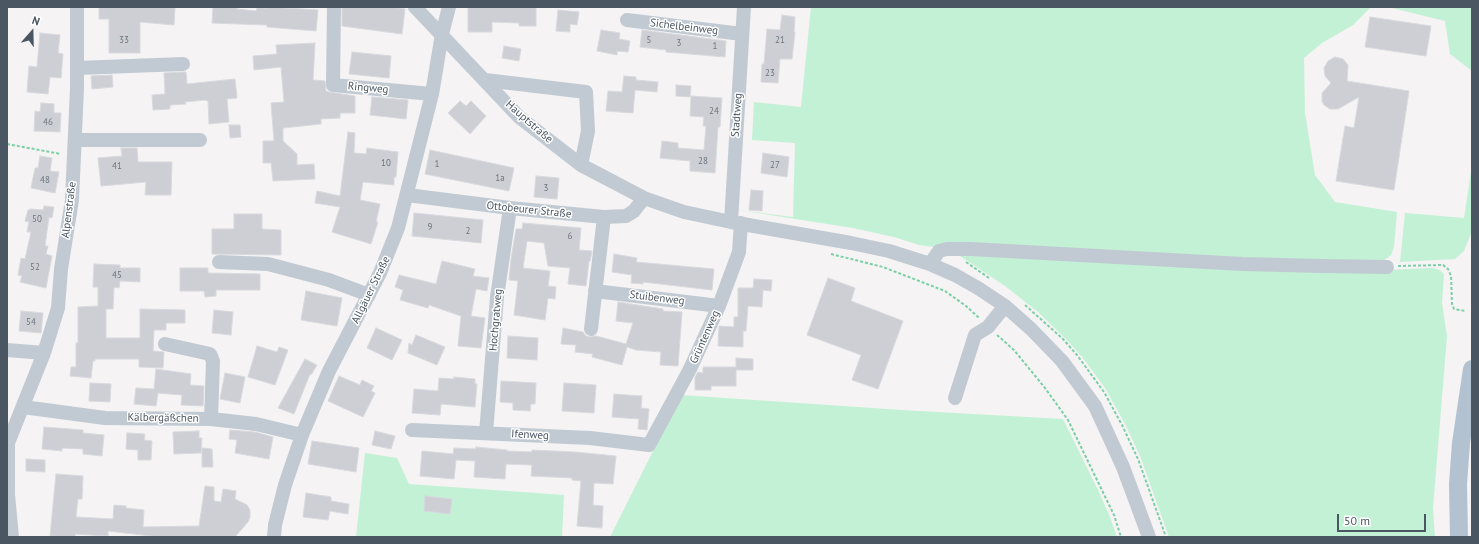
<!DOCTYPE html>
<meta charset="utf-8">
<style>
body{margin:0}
#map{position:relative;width:1479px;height:544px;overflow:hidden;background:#f5f3f3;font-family:"PT Sans",sans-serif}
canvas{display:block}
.frame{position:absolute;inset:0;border:8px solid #4a5661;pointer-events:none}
.north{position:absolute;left:12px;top:12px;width:40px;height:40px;-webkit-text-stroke:3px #fff;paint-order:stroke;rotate:20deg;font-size:11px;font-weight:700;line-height:16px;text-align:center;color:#4a5661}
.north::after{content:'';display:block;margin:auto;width:14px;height:18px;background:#4a5661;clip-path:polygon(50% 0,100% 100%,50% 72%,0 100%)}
.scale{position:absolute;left:1337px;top:514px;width:89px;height:18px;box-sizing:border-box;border:2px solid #4a5661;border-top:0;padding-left:5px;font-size:12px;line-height:14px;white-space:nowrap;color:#4a5661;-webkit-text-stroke:3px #fff;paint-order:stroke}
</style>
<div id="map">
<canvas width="1479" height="544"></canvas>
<div class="frame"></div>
<div class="north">N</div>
<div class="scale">50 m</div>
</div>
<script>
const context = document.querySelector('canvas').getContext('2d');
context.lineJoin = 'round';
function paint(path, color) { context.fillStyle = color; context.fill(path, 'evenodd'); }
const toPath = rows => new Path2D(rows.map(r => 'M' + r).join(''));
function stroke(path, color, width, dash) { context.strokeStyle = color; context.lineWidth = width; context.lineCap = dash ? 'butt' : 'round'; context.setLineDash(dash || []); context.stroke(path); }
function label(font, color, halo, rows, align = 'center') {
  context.font = font + ' "PT Sans",sans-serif'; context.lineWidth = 3; context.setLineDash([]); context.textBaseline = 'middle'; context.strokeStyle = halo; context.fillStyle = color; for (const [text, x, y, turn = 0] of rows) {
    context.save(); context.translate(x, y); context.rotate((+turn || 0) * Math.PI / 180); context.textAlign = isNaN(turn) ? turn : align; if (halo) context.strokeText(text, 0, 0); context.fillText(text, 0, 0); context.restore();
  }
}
const green = toPath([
 [811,7,1371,7,1353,25,1322,43,1304,58,1305,113,1315,175,1335,202,1397,212,1394,247,1391,255,1383,261,1374,263,946,245,933,247,919,245,894,237,853,228,738,210,793,217,795,143,752,140,754,102,801,107],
 [1388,7,1472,7,1472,71,1450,54,1445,21],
 [1472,165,1472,231,1464,251,1455,259,1400,262,1405,213,1464,218],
 [957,254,1385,270,1432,268,1440,270,1444,274,1442,303,1447,336,1433,508,1435,537,1169,537,1140,456,1124,422,1105,388,1083,358,1068,341,1038,312,1005,286],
 [681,395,902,410,1063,419,1098,490,1110,517,1117,537,610,537],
 [365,453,397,458,409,484,564,495,562,537,356,537]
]);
const building = toPath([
 [99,7,175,7,174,25,140,22,140,53,109,53,109,19,99,19,99,7],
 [213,7,237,7,237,9,256,11,257,8,268,8,269,7,318,10,316,31,267,27,267,25,212,23,213,7],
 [342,7,393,7,405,9,402,34,342,26,342,7],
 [468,7,536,7,536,26,519,26,519,23,492,22,492,32,468,32,468,7],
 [558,10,579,12,577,25,570,24,570,32,556,31,558,10],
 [782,15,795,17,794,32,795,32,792,59,780,59,778,83,761,82,762,64,764,64,767,29,780,30,782,15],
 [1370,17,1431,26,1426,56,1365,47,1370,17],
 [601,30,620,33,619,39,630,41,628,52,617,51,617,55,597,51,601,30],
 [642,30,726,41,725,57,666,52,666,50,640,47,642,30],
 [40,33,60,35,58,53,63,54,61,78,50,77,48,94,27,92,29,66,37,67,40,33],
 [315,43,313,80,325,81,326,91,329,92,355,96,355,113,340,113,340,118,321,119,321,124,283,128,283,141,297,154,297,165,314,164,315,179,273,181,271,163,263,163,263,141,274,141,271,103,284,102,281,67,254,70,253,56,277,54,276,45,315,43],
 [504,46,521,49,519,61,502,58,504,46],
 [352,52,391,56,389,78,349,74,352,52],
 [1335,57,1343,59,1348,65,1347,81,1409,91,1394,190,1336,181,1345,126,1354,128,1359,97,1338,109,1330,109,1324,105,1322,101,1322,93,1331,83,1325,76,1324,68,1328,61,1335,57],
 [183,72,186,72,187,84,235,79,237,98,227,99,229,122,209,124,208,101,205,100,185,102,186,104,170,105,170,109,153,110,152,95,165,94,164,73,183,72],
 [112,75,113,87,92,89,91,76,112,75],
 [624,76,636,77,636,80,658,82,657,92,635,90,633,113,606,111,608,91,622,92,624,76],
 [676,85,691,86,690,97,676,96,676,85],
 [691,96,722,98,720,127,718,127,715,173,690,171,690,161,660,158,662,141,678,143,678,148,704,150,706,126,703,126,704,117,690,116,691,96],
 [372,97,408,100,406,119,370,115,372,97],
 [460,101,466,106,471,101,486,116,470,134,448,113,460,101],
 [41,103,54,104,54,113,61,113,60,132,34,131,35,111,40,112,41,103],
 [229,125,240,125,241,137,230,138,229,125],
 [348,132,355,133,354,153,366,154,367,148,398,152,396,177,394,177,394,185,363,182,360,200,380,204,376,222,378,222,371,244,332,232,340,207,315,203,317,191,340,196,348,132],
 [121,148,137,148,138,162,172,162,171,195,145,195,146,182,101,186,98,158,122,156,121,148],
 [430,150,514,168,509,191,425,174,430,150],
 [763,153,789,157,787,177,761,173,763,153],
 [40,156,52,158,50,171,59,172,55,193,31,188,35,168,38,168,40,156],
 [536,176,559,178,557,199,534,197,536,176],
 [751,190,763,191,762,211,749,210,751,190],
 [44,206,54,207,52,218,49,217,45,246,48,246,46,254,52,256,46,288,20,282,22,276,18,275,21,258,25,259,31,232,27,232,29,222,25,221,28,210,30,210,30,209,43,210,44,206],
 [414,213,483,220,481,243,412,236,414,213],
 [234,214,262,214,262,229,281,230,281,255,212,254,212,229,234,229,234,214],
 [523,223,581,228,579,250,592,251,590,261,589,261,586,286,568,284,570,268,548,266,544,243,527,241,523,268,550,271,548,286,556,287,555,299,548,298,545,320,514,315,518,281,509,280,511,259,516,229,522,229,523,223],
 [614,254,637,258,636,262,714,269,712,290,643,282,643,284,631,283,632,275,612,272,614,254],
 [442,261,475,269,473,276,489,278,487,291,476,289,471,316,485,318,481,348,458,346,461,316,429,305,428,308,400,300,403,290,395,287,399,275,436,284,442,261],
 [94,264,120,265,120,268,140,268,140,282,120,281,119,288,114,287,113,309,106,309,106,338,140,338,140,309,185,310,185,323,166,323,166,330,154,330,153,351,164,352,163,368,139,367,139,359,95,359,95,361,93,361,91,378,70,376,71,367,76,367,76,343,78,343,78,307,98,306,98,287,93,287,94,264],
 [180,268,208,268,208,273,260,274,260,290,216,290,216,296,205,297,204,291,180,291,180,268],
 [828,278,855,288,851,301,903,321,878,389,852,380,861,355,807,335,828,278],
 [754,279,772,280,771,291,763,290,762,307,748,306,746,331,743,331,743,347,718,346,719,326,734,327,734,317,738,317,738,288,753,288,754,279],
 [306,291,342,298,337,326,301,320,306,291],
 [618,302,663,309,663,311,682,312,678,366,660,365,661,352,636,350,627,347,622,365,592,357,593,354,575,352,576,345,561,344,563,328,583,332,586,336,590,337,596,336,626,344,633,323,616,321,618,302],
 [214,310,233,312,231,335,212,333,214,310],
 [21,311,43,313,41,333,19,331,21,311],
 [376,328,402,340,392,360,367,348,376,328],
 [416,335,445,347,437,365,408,353,409,343,412,345,416,335],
 [508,336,538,338,537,360,507,358,508,336],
 [257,346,277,352,279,347,288,350,275,385,248,377,257,346],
 [736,358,753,359,753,370,736,370,736,386,711,386,711,390,695,390,695,377,698,372,703,373,703,367,736,367,736,358],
 [305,359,317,365,311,375,310,374,294,414,278,408,305,359],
 [156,369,191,374,190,385,204,386,203,406,181,405,182,395,158,393,156,406,134,404,136,388,154,389,156,369],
 [225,373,245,377,240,403,220,399,225,373],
 [339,376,360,385,362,380,374,386,371,391,375,393,363,417,328,401,339,376],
 [454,377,475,379,475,384,477,384,475,407,441,404,440,415,412,413,414,389,438,391,439,378,454,379,454,377],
 [501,381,536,383,535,404,531,404,530,411,513,410,513,403,500,402,501,381],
 [90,383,111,384,110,402,89,401,90,383],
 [564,383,596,385,594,413,562,411,564,383],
 [614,394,642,396,641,408,649,409,647,430,638,429,639,419,612,417,614,394],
 [44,427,83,430,83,433,104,435,102,456,83,454,83,449,62,448,62,451,42,449,44,427],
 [230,430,255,432,273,437,269,459,235,453,237,440,229,439,230,430],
 [199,431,199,438,202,438,201,453,174,454,173,432,199,431],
 [375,431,395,436,391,449,372,445,375,431],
 [127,433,145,434,144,440,152,441,151,460,138,460,138,450,126,449,127,433],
 [312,441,359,448,356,472,308,464,312,441],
 [476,447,507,450,507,451,532,452,532,450,575,452,616,456,613,484,594,483,593,505,603,506,602,528,577,526,581,481,572,480,572,478,531,476,532,465,506,464,505,479,474,477,475,461,456,460,454,479,420,476,422,451,453,454,454,448,476,449,476,447],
 [202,448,212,449,213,467,202,467,202,448],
 [26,459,45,460,45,472,26,471,26,459],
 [56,474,83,476,82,499,78,499,76,517,113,519,114,505,126,506,126,508,144,510,143,527,199,526,205,486,214,487,214,501,221,502,223,489,236,491,235,499,247,505,250,510,250,517,248,522,235,537,151,537,151,536,108,531,108,536,75,534,75,537,50,536,56,474],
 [306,493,331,497,331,501,349,504,348,514,330,511,328,520,303,517,306,493],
 [425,496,452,499,450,514,424,511,425,496]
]);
const path = toPath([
 [7,144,61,154],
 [831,254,883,267,945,291,966,306,979,318],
 [966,262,989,278],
 [1398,266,1443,265,1448,269,1451,276,1452,304,1454,309,1465,311],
 [1025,305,1063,339,1077,355,1104,392,1122,425,1138,459,1166,537],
 [997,335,1014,350,1045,388,1068,420,1114,515,1121,537]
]);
const minor = toPath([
 [334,7,333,85,432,94],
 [415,7,519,117,581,165,644,198,684,212,731,222,851,243,889,251,930,264,955,275,978,288,1005,306,1031,329,1062,361,1095,406,1123,467,1149,537],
 [627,20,742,34],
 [77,68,183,64],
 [485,80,586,92,588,131,581,165],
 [75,140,200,140],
 [407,195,510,208,604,217,626,216,634,211,644,198],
 [731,222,744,7],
 [219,262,268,264,329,280,369,295],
 [930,264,939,251,947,249,971,249,1243,264,1322,266,1387,267],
 [595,291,719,306],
 [591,329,604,217],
 [165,344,210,354,213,361,211,419],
 [7,350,44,353],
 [955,398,975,335,988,327,1005,306],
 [23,407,105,418,211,419,256,424,302,435],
 [412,430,590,438,649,445,690,369,719,306,739,252,741,223],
 [486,433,497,297,510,208],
 [12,537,8,495,8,443,44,353,58,308,61,269,72,200,77,88,77,7],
 [274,537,275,525,285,485,302,435,329,371,380,273,398,228,432,94,442,34,449,7]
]);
const major = toPath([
 [1459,537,1458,484,1461,443,1472,369]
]);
const numberNames = [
 ["33",124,40],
 ["5",649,40],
 ["21",780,40],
 ["3",679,43],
 ["1",715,46],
 ["23",770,73],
 ["24",714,111],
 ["46",48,122],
 ["28",703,161],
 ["10",386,163],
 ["1",437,164],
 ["27",775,165],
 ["41",117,166],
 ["1a",500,178],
 ["48",45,180],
 ["3",546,188],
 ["50",37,219],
 ["9",430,227],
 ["2",468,231],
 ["6",570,236],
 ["52",35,267],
 ["45",117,275],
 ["54",31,322]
];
const streetNames = [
 ["Sichelbeinweg",684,27,7],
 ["Ringweg",368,88,5],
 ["Stadtweg",737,115,-86],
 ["Hauptstraße",529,122,41],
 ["Alpenstraße",69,210,-83],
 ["Ottobeurer Straße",529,210,6],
 ["Allgäuer Straße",371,290,-64],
 ["Stuibenweg",657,298,7],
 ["Hochgratweg",496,320,-85],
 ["Grüntenweg",705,337,-66],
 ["Kälbergäßchen",163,418,1],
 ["Ifenweg",530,435,3]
];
paint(green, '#c3f1d5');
paint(building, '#cdcfd5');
stroke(building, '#d7d9de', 1);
stroke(path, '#7ad0a6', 2, [3, 2]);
stroke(minor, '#c1cad2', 14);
stroke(major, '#b3c2d1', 18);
label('9px', '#6b747e', null, numberNames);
label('11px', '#4a5661', '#fff', streetNames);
</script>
